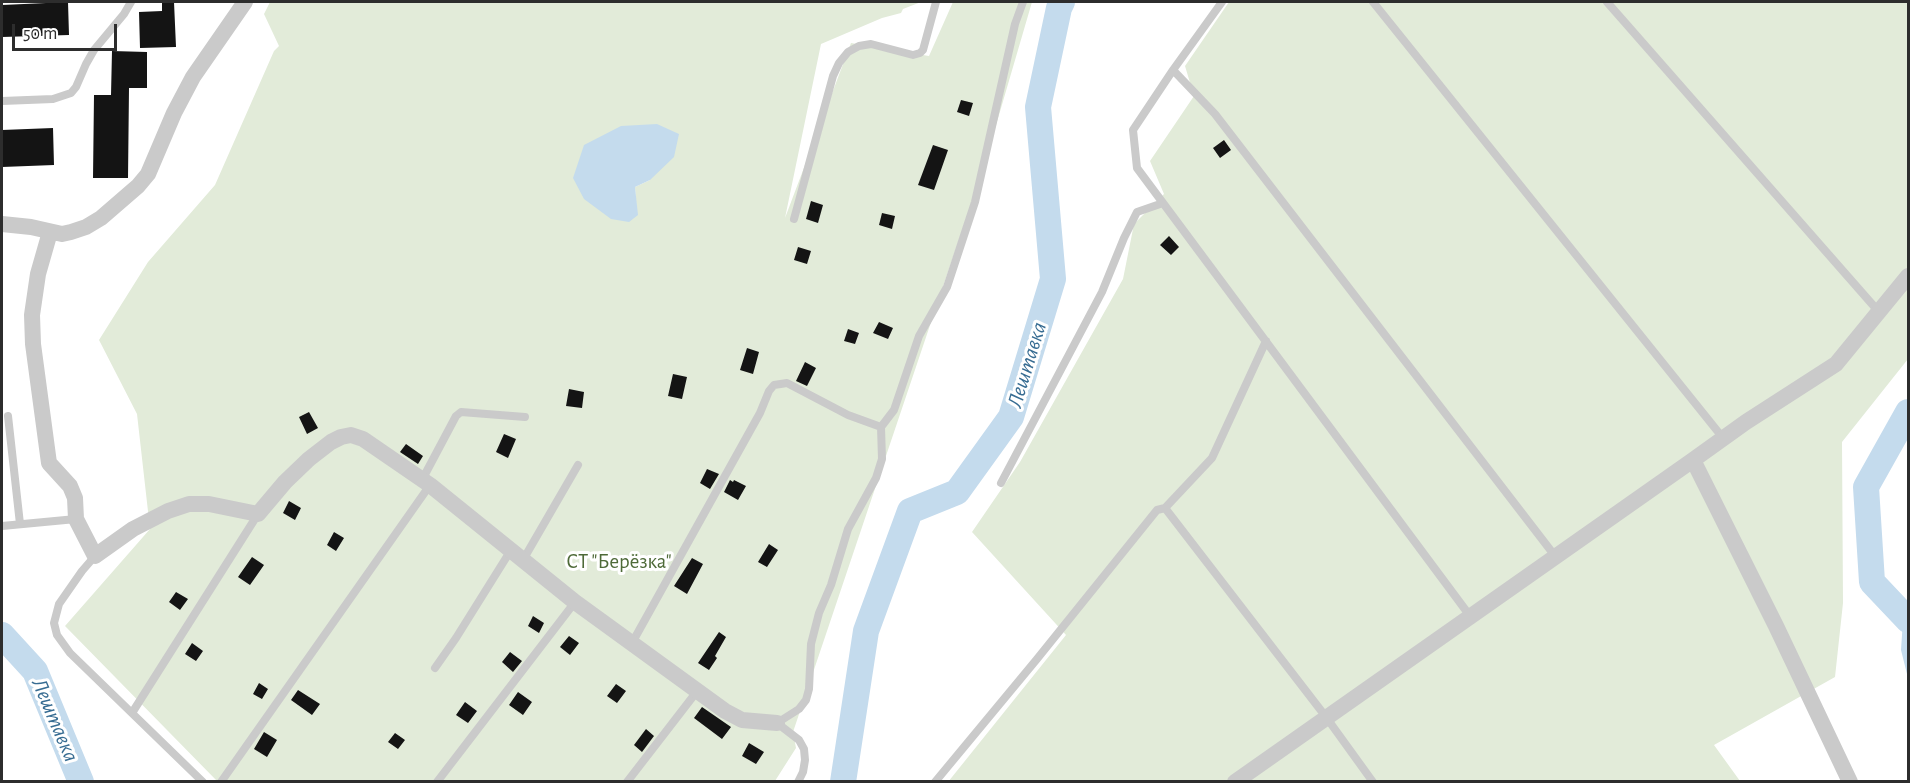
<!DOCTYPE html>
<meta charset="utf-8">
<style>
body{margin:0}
#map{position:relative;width:1910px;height:783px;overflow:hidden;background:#fff;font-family:"Alegreya Sans",sans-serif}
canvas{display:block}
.frame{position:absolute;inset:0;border:3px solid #2d2d2d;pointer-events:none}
.scale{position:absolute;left:12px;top:24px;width:105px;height:27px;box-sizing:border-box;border:3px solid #2d2d2d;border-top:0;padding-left:8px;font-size:18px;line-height:21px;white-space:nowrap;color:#2d2d2d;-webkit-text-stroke:4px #fff;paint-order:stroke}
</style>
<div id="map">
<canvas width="1910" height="783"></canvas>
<div class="frame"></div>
<div class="scale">50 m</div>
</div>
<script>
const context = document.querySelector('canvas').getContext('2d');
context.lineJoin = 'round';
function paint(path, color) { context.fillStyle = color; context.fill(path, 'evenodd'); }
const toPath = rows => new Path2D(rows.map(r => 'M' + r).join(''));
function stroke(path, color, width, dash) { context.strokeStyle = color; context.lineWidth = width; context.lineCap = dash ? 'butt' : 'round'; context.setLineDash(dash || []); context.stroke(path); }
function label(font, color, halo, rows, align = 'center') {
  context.font = font + ' "Alegreya Sans",sans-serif'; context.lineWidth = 6; context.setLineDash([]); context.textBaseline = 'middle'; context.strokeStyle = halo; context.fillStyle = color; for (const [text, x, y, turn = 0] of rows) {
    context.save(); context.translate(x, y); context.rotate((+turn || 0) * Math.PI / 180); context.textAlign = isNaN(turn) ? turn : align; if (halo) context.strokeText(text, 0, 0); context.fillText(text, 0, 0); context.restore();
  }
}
const green = toPath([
 [270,2,921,2,903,9,901,13,882,18,821,44,785,218,851,43,929,56,953,2,1032,2,987,156,793,732,796,748,775,781,217,781,65,626,150,529,137,414,99,340,148,262,215,185,274,51,279,46,264,14],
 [584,145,650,180,635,187,637,215],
 [1229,2,1908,2,1908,359,1842,442,1843,603,1835,677,1714,745,1740,781,948,782,1066,635,972,532,1020,462,1123,279,1134,224,1164,194,1150,161,1194,96,1185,66]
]);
const water = toPath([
 [657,124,679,134,674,157,650,180,635,187,638,215,629,222,611,219,584,199,573,178,584,145,621,126],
 [1889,589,1908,606,1908,678,1901,650,1903,620,1877,597]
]);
const river = toPath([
 [1908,412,1866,487,1872,582,1908,620],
 [2,635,35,671,81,782],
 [843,782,866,631,910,511,957,492,1011,417,1053,279,1038,107,1059,8,1062,2]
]);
const building = toPath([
 [68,2,69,35,2,37,2,5],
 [162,2,174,2,176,47,140,48,139,12,162,11],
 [112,51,147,52,147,88,129,88,128,178,93,178,94,95,111,95],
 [961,100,973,103,969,116,957,112],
 [53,128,54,165,2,167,2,130],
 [1224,140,1231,150,1220,158,1213,148],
 [933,145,948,150,934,190,918,185],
 [811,201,823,205,818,223,806,219],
 [882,213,895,216,892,229,879,225],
 [1169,236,1179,247,1171,255,1160,245],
 [798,247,811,251,807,264,794,260],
 [879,322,893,328,888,339,873,333],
 [848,329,859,333,855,344,844,341],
 [747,348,759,352,753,374,740,370],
 [805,362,816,368,807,386,796,381],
 [673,374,687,377,682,399,668,396],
 [569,389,584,392,582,408,566,406],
 [309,412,318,428,307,434,299,417],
 [504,434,516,439,508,458,496,452],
 [406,444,423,456,418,464,400,452],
 [707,469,719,474,710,489,700,483],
 [730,480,733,482,734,480,746,486,738,500,724,492],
 [289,501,301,508,295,520,283,513],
 [334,532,344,538,336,551,327,545],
 [769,544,778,550,767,567,758,562],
 [252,557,264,565,250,585,238,577],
 [692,558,703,564,687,594,674,586],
 [176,592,188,599,180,610,169,602],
 [533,616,544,623,539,633,528,626],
 [719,632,726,637,715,656,717,658,709,670,698,663],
 [569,636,579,643,570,655,560,647],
 [192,643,203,651,196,661,185,654],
 [510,652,522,661,513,672,502,662],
 [259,683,268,689,262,699,253,694],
 [616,684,626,691,617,703,607,696],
 [298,690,320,704,312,715,291,700],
 [518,692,532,702,523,715,509,705],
 [465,702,477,711,468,723,456,715],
 [702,707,731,727,722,739,694,718],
 [646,729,654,736,642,752,634,745],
 [264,732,277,740,267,757,254,749],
 [395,733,405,740,398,749,388,742],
 [749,743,764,752,756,764,742,756]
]);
const service = toPath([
 [1373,2,1723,438],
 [1607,2,1879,312],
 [1173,70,1222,2],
 [2,101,53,99,71,93,76,87,86,64,94,50,124,14,131,2],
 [794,219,833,76,839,63,848,52,859,46,871,44,913,55,920,53,923,50,936,2],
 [8,416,20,524],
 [422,480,456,416,461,412,525,417],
 [1001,483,1102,292,1124,238,1137,212,1163,203],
 [1165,508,1326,717,1373,782],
 [2,526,76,519],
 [95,556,82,571,59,604,54,623,57,635,70,653,203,782],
 [523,560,578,465],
 [1470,616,1137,168,1133,130,1173,70,1215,114,1555,556],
 [632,643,760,413,769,391,774,385,787,383,848,415,881,427],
 [435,668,456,638,511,550],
 [132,713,258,514],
 [221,782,430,485],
 [437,782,575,602],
 [627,782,698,690],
 [798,782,803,772,805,760,804,749,799,740,777,723,799,709,806,700,809,689,811,644,819,613,831,585,848,529,876,478,882,459,881,427,894,410,919,336,947,287,975,202,1015,24,1023,2],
 [935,782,1037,659,1157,510,1165,508,1212,458,1266,341]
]);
const minor = toPath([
 [2,224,31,227,62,234,71,232,86,227,101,218,138,186,148,174,174,113,193,77,245,2],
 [50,232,38,274,32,315,33,344,49,463,70,486,75,498,76,519,95,556,133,529,168,511,189,504,209,504,258,514,285,482,309,459,331,442,341,437,351,435,363,439,430,485,575,602,725,711,742,720,777,723],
 [1235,782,1693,460],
 [1850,782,1776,626,1693,460,1746,422,1836,364,1908,276]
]);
const parkNames = [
 ["СТ \"Берёзка\"",619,562]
];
const waterNames = [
 ["Лештавка",1027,365,-73],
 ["Лештавка",55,720,67]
];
paint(green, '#e2ebd9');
paint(water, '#c4dbed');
stroke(river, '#c4dbed', 26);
paint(building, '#141414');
stroke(service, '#cacaca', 8);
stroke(minor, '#cacaca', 16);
label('21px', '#4e6a38', '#fff', parkNames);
label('italic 22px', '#376c92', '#fff', waterNames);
</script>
